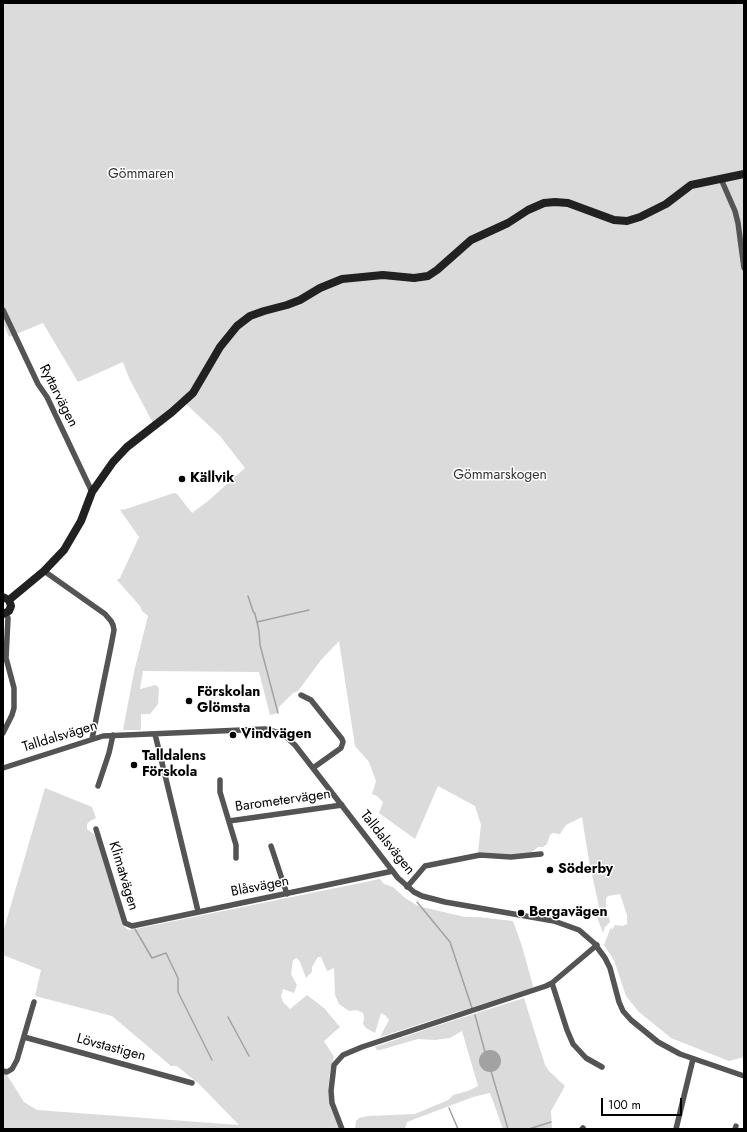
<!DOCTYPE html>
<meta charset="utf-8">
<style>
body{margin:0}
#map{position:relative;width:747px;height:1132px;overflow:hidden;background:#fff;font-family:Jost,sans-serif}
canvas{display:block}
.frame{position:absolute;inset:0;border:4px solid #000;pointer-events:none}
.scale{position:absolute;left:601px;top:1098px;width:81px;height:18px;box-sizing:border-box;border:2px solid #000;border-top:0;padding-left:5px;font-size:12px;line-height:14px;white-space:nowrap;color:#000;-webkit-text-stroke:3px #fff;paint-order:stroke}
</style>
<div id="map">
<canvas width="747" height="1132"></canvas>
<div class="frame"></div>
<div class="scale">100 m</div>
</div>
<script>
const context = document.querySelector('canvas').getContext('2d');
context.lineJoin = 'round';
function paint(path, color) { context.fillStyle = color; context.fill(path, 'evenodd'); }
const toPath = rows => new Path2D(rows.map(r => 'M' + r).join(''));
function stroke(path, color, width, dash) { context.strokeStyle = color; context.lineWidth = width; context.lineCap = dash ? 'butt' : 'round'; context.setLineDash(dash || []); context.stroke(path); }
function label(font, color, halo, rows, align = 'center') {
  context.font = font + ' Jost,sans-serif'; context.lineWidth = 3; context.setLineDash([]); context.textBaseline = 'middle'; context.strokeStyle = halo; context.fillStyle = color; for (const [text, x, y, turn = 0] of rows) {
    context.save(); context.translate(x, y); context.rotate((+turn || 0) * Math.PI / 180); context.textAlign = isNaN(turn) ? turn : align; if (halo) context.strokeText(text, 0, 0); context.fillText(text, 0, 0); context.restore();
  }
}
const green = toPath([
 [3,3,744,3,744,1057,729,1061,671,1038,639,1012,626,996,614,960,604,945,611,927,612,930,615,925,623,926,627,924,627,915,620,894,608,896,606,899,606,908,610,922,605,927,603,933,597,917,600,911,589,861,582,817,566,825,560,834,553,833,550,835,547,844,543,847,538,847,532,852,520,855,478,852,481,825,475,806,438,786,415,839,379,813,383,802,377,796,372,794,376,781,369,762,355,746,339,641,321,660,298,691,293,693,279,707,278,713,270,715,259,672,143,671,140,689,156,685,159,688,158,704,150,714,141,714,141,730,123,730,134,672,148,616,142,611,140,606,117,580,120,578,139,537,120,510,126,509,174,493,177,494,192,513,208,501,245,468,220,436,184,402,154,425,129,378,123,362,78,382,43,323,9,337,3,323],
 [45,788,92,807,96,818,90,821,87,824,87,829,96,836,124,926,128,930,135,929,380,879,384,884,393,887,405,898,418,906,465,917,479,917,513,921,522,946,533,986,532,988,380,1037,389,1020,386,1016,381,1013,375,1033,366,1028,363,1024,364,1018,363,1013,357,1010,349,1011,339,1004,335,995,334,968,327,971,321,957,318,957,312,967,312,972,306,978,300,962,297,958,293,960,291,974,297,985,294,993,283,989,281,996,283,1002,290,1009,307,995,324,1008,340,1027,324,1041,334,1057,330,1071,328,1092,330,1106,339,1129,3,1129,3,1071,5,1072,24,1102,37,1110,239,1125,200,1085,177,1066,171,1066,112,1016,35,996,41,970,3,955,3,932],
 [524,998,545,1065,549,1071,565,1086,551,1111,552,1129,503,1129,490,1093,473,1097,407,1122,405,1129,355,1129,356,1121,359,1118,368,1116,415,1114,448,1100,453,1095,468,1091,478,1086,462,1031,450,1038,435,1040,418,1039,380,1050,377,1050,375,1047,430,1028]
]);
const water = toPath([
 '479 1061a11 11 0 1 1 22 0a11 11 0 1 1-22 0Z'
]);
const stream = toPath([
 [248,596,253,611,255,614,259,631,260,645,278,713],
 [257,622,309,610],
 [417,902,450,942,472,1008],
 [135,929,152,958,166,953,178,978,178,992,212,1060],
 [475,1015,485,1052],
 [228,1017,249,1056],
 [491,1071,508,1129],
 [449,1108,458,1129],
 [529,1129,551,1122]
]);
const street = toPath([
 [721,179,735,211,738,223,744,268],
 [3,310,38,384,47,397,92,492],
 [44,571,105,614,111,621,113,625,114,630,111,646,92,739],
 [301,695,311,700,342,739,343,742,341,748,313,768],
 [3,733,12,715,14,708,14,688,6,658,8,618,6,614],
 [155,734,198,911],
 [3,768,103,736,265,729,280,733,285,736,295,745,398,878,414,892,422,896,445,902,554,921,579,930,594,943,605,958,610,968,619,1002,623,1011,631,1020,658,1042,680,1054,744,1076],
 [220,780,220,792,236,845,236,858],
 [98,786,109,753,113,735],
 [229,821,342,805],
 [96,829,125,923,132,926,393,871],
 [271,846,287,894],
 [407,887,425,866,480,855,511,857,541,854],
 [552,983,567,1030,573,1044,586,1058,602,1067],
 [24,1037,192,1083],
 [3,1071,7,1072,12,1069,17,1060,34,1002],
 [342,1129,332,1103,331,1091,334,1065,343,1055,362,1047,546,986,552,983,597,945],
 [582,1129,583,1128],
 [676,1129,693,1059],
 [735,1129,736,1126]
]);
const secondary = toPath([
 [3,597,9,600,11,606,9,611,3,614],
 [9,600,44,571,64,550,81,521,92,492,113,462,127,447,172,412,193,393,220,347,237,326,250,316,264,311,287,305,300,300,320,288,342,279,383,275,414,278,428,276,437,270,471,240,508,223,528,210,544,203,555,202,568,203,614,220,627,221,640,217,666,204,691,185,744,174]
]);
const markers = [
 [182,479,4,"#000"],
 [189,701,4,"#000"],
 [233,735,4,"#000"],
 [134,765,4,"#000"],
 [550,870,4,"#000"],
 [521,913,4,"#000"]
];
const parkNames = [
 ["Gömmaren",141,175],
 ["Gömmarskogen",500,476]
];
const streetNames = [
 ["Ryttarvägen",58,396,63],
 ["Talldalsvägen",60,737,-17],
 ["Barometervägen",283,801,-8],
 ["Talldalsvägen",387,843,51],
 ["Klimatvägen",123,876,73],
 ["Blåsvägen",260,887,-11],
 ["Lövstastigen",111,1048,15]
];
const poiNames = [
 ["Källvik",190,479],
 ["Förskolan",197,693],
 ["Glömsta",197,709],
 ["Vindvägen",241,735],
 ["Talldalens",142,757],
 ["Förskola",142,773],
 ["Söderby",558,870],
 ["Bergavägen",529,913]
];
paint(green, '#dbdbdb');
paint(water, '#a2a2a2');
stroke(stream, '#a2a2a2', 1.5);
stroke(street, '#545454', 5.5);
stroke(secondary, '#212121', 8);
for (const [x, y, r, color] of markers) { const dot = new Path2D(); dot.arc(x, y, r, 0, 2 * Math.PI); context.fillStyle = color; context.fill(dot); stroke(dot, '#fff', 1.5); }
label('14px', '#323232', '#fff', parkNames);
label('14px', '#000', '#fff', streetNames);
label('bold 14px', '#000', '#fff', poiNames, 'left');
</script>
